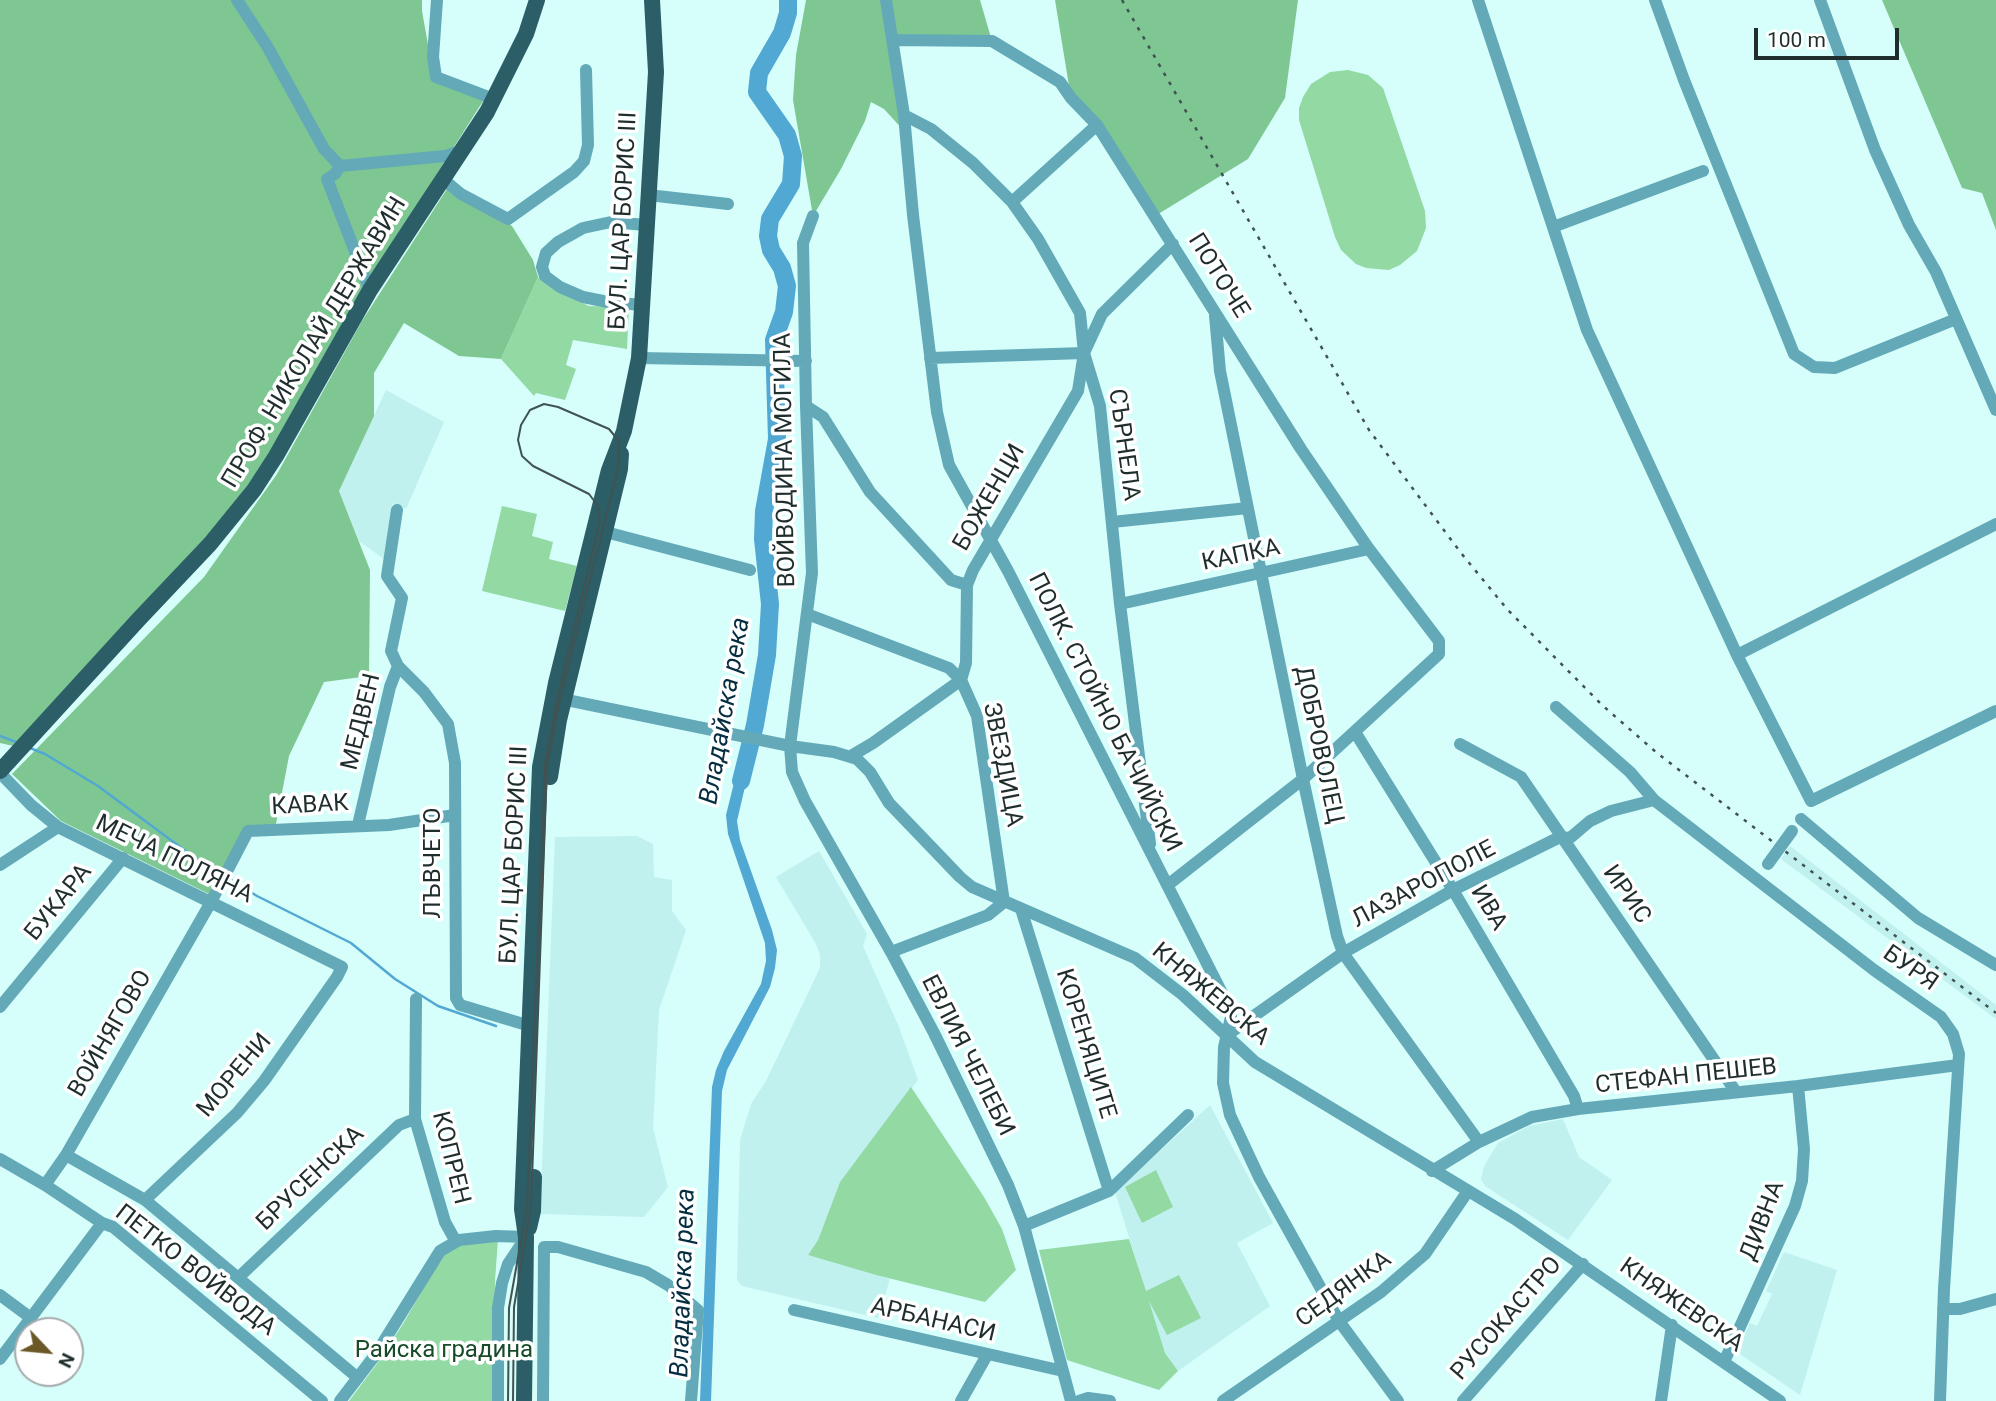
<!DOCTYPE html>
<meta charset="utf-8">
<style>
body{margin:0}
#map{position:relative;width:1996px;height:1401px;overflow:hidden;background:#d6fefb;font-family:Roboto,sans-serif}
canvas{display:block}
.north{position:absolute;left:14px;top:1317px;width:70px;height:70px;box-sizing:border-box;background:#fff;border:2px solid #a5abab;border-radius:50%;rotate:116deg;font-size:19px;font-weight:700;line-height:28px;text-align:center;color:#1f2e2d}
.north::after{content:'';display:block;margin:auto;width:24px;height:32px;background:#6a5927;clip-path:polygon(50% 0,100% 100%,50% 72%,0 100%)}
.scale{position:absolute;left:1754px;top:28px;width:145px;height:32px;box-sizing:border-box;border:4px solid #1f2e2d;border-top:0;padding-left:9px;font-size:21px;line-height:24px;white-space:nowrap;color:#1f2e2d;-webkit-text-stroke:5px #fff;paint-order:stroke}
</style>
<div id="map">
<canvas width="1996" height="1401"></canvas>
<div class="north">N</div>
<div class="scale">100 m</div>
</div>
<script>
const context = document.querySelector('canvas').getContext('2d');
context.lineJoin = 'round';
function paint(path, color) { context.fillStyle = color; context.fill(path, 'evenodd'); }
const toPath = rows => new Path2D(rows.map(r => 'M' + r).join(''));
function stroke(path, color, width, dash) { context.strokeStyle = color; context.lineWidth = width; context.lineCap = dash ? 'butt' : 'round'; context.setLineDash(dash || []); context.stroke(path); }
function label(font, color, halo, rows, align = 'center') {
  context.font = font + ' Roboto,sans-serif'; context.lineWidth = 7; context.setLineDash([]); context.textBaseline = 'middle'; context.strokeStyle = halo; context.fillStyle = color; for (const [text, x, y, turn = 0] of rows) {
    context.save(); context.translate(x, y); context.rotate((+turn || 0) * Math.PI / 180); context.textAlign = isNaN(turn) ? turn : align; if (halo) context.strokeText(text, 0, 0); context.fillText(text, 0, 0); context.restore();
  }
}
const built = toPath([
 [386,390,444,422,406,509,393,503,384,559,359,541,339,491],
 [637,836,653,844,654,877,672,880,672,911,686,930,659,1010,653,1128,668,1187,644,1217,540,1214,555,837],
 [1790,846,1996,1005,1996,1019,1781,859],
 [819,851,867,934,863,946,899,1027,918,1080,840,1182,818,1240,808,1255,890,1279,878,1318,742,1286,737,1280,740,1140,751,1104,766,1081,820,968,820,955,816,944,776,877],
 [1210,1105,1273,1223,1237,1243,1270,1306,1178,1371,1165,1353,1115,1192],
 [1563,1119,1579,1157,1612,1180,1568,1240,1485,1186,1481,1179,1484,1166,1498,1143,1529,1126],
 [1784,1252,1837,1270,1800,1395,1737,1352,1750,1323,1757,1326,1772,1294,1766,1291]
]);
const green = toPath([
 [1348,70,1368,75,1383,88,1425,211,1426,228,1417,251,1400,265,1389,270,1366,268,1356,264,1341,250,1335,237,1299,120,1299,108,1303,97,1311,84,1330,72],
 [538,277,567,296,589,306,629,307,627,349,573,340,566,365,576,369,565,400,536,393,534,396,501,359],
 [502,506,537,514,532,536,553,542,549,559,577,566,565,611,482,591],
 [911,1087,984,1197,1002,1229,1016,1270,985,1302,876,1275,808,1255,818,1240,840,1182],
 [1156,1170,1173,1207,1142,1223,1125,1187],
 [498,1239,495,1281,494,1401,349,1401,376,1365,403,1324,446,1249,455,1245],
 [1129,1239,1146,1291,1179,1275,1201,1318,1167,1335,1149,1301,1165,1353,1178,1371,1159,1390,1067,1360,1039,1250]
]);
const forest = toPath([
 [0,0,422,0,422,11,434,78,485,98,386,254,258,475,216,534,18,747,0,743],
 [806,0,980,0,992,41,893,41,906,133,884,109,871,102,865,121,841,169,813,216,793,100,796,55],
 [1055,0,1298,0,1285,98,1248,159,1155,216,1071,98],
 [1882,0,1996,0,1996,230,1982,193,1962,188],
 [447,189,512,226,533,260,538,277,501,359,459,356,404,323,374,373,374,416,339,491,370,570,369,676,324,682,289,756,275,829,245,830,209,894,61,821,12,774,204,577,277,474,362,321]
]);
const water = toPath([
 [740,759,751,761,737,821,740,840,772,930,777,950,775,968,770,987,727,1070,722,1091,711,1401,700,1401,712,1087,716,1070,724,1051,761,984,766,961,765,943,728,834,726,815]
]);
const stream = toPath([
 [0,736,16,742],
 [30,748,45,754,98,786,191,855,219,873],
 [228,878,257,896,351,943,395,979,438,1006,496,1026]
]);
const river = toPath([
 [741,781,755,725,767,655,770,604,763,539,764,511,777,439,774,340,784,312,787,286,782,268,771,250,768,236,770,219,791,184,793,156,787,135,757,92,759,73,782,33,788,13,788,0]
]);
const minor = toPath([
 [237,0,267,46,324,149,340,166],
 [437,0,433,57,436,77,494,99],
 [886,0,904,115,913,215,937,412,949,465,1008,571,1228,1005,1231,1017,1224,1047,1223,1083,1230,1115,1259,1177,1339,1321,1398,1401],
 [1478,0,1587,330,1737,655,1811,801,1996,711],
 [1655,0,1684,80,1794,354,1814,367,1835,368,1956,319],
 [1820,0,1875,150,1909,225,1936,272,1996,410],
 [893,40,992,41,1060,82,1071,98,1097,125,1301,449,1369,549,1439,641,1439,654,1303,779,1169,884],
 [904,115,931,129,973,163,1012,202,1038,239,1080,313,1084,353,1100,406,1120,604,1150,844],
 [340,166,335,174,327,179,370,290],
 [340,166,445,156,461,151],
 [443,179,461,194,508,219,574,172,584,161,588,145,586,70],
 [648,195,728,204],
 [1012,202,1097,125],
 [813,216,803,243,806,406,812,573,790,746,792,772,805,801,891,952,934,1033,1008,1185,1024,1226,1071,1401],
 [1553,227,1703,171],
 [642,305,608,302,583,297,560,287,545,276,542,267,546,253,558,242,583,228,611,222,646,225],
 [1215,316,1220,371,1303,779,1337,936,1343,953,1479,1142],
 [639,358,806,361],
 [930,358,1084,353],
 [806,406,823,417,870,492,951,580,967,585],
 [397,510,387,576,402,598,391,651,398,666,424,692,448,724,455,763,456,998,460,1005,530,1026],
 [1112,522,1248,508],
 [598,530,750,570],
 [1120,604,1369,549],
 [807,614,949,668,961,680,977,716,1004,902,988,915,891,952],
 [1737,655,1996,524],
 [557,698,790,746,834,752,857,759,870,772,889,803,960,877,972,887,1135,958,1183,995,1255,1062,1515,1219,1780,1401],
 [1556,707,1630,772,1654,800,1874,970,1941,1017,1953,1034,1959,1054,1944,1289,1940,1401],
 [1355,732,1453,890,1574,1096,1578,1109],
 [1460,744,1521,777,1736,1092],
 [851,756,873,743,961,680,966,663,967,585,973,570,1078,391,1084,353,1102,314,1173,244],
 [0,773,31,805,58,827,342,967,337,977,264,1081,237,1113,145,1200],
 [1801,819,1918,918,1996,965],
 [358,825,390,687,398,666],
 [0,865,58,827],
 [1021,909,1109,1191],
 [416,999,415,1119,445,1222,455,1240],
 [0,1007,123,858],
 [1227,1035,1343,953,1453,890,1560,837,1570,838,1590,821,1611,811,1654,800],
 [66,1155,145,1200,358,1378],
 [0,1159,45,1185,102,1223,113,1227,322,1401],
 [1432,1171,1479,1142,1532,1117,1578,1109,1798,1086,1958,1065],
 [45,1185,66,1155,211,902,248,831,389,825,455,815],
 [1024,1226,1109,1191,1188,1115],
 [544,1247,558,1247,646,1272,668,1285,698,1310,691,1401],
 [239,1277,399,1125,415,1119],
 [0,1295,31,1318],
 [1943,1309,1960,1309,1996,1299],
 [794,1310,1063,1371],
 [0,1359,102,1223],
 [1724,1362,1795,1206,1802,1181,1804,1149,1798,1086],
 [340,1401,376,1354,440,1251,459,1240,496,1236,526,1237],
 [498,1401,498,1308,502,1283,508,1264,526,1237],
 [543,1401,544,1247],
 [961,1401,987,1355],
 [1079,1401,1088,1398,1110,1401],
 [1223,1401,1381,1292,1425,1254,1468,1191],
 [1463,1401,1583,1264],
 [1661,1401,1672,1325]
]);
const major = toPath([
 [0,771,139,619,210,544,254,490,276,456,370,290,487,112,526,34,537,0],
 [550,777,559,720,620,469,621,454],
 [529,1228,533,1211,534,1177],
 [524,1401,526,1237,522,1209,540,767,556,683,609,470,624,431,639,358,656,72,652,0]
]);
const tram = toPath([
 [508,1401,509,1308,527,1207,545,764,559,691,600,521,598,506,589,494,533,466,522,456,518,440,521,425,530,410,544,404,558,407,609,429,618,440,619,447,618,469,560,699,547,766,531,1207,514,1307,513,1401]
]);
const rail = toPath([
 [1122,0,1369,430,1461,553,1507,609,1602,705,1657,753,1996,1013]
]);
const minorBridge = toPath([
 [1768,864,1792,831]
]);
const streetNames = [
 ["БУЛ. ЦАР БОРИС III",624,221,-87],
 ["ПОТОЧЕ",1218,276,58],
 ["ПРОФ. НИКОЛАЙ ДЕРЖАВИН",315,343,-59],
 ["СЪРНЕЛА",1123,445,82],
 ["ВОЙВОДИНА МОГИЛА",786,460,-91],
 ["БОЖЕНЦИ",990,498,-60],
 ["КАПКА",1241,556,-12],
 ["ПОЛК. СТОЙНО БАЧИЙСКИ",1104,713,63],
 ["МЕДВЕН",362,722,-76],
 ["ДОБРОВОЛЕЦ",1318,745,78],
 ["ЗВЕЗДИЦА",1002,765,79],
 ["КАВАК",310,806,-3],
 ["БУЛ. ЦАР БОРИС III",515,855,-87],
 ["МЕЧА ПОЛЯНА",174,860,26],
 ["ЛЪВЧЕТО",434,863,-90],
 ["ЛАЗАРОПОЛЕ",1424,885,-28],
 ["ИРИС",1626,895,55],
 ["БУКАРА",59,903,-51],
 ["ИВА",1488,908,59],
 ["БУРЯ",1910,969,35],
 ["КНЯЖЕВСКА",1210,995,40],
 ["ВОЙНЯГОВО",111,1034,-60],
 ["КОРЕНЯЦИТЕ",1085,1044,73],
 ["ЕВЛИЯ ЧЕЛЕБИ",967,1056,63],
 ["МОРЕНИ",235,1076,-50],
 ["СТЕФАН ПЕШЕВ",1686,1077,-6],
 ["КОПРЕН",450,1158,76],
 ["БРУСЕНСКА",311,1179,-44],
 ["ДИВНА",1763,1221,-69],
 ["ПЕТКО ВОЙВОДА",195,1271,38],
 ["СЕДЯНКА",1344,1290,-36],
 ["КНЯЖЕВСКА",1681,1306,35],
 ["РУСОКАСТРО",1507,1319,-49],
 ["АРБАНАСИ",933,1321,13]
];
const parkNames = [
 ["Райска градина",444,1351]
];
const waterNames = [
 ["Владайска река",726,711,-80],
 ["Владайска река",684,1283,-88]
];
paint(built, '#c0f1ee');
paint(green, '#92d9a4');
paint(forest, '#7fc792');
paint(water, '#51a8d3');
stroke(stream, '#51a8d3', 2.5);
stroke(river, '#51a8d3', 18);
stroke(minor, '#63a9b8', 12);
stroke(major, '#2c5e68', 16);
stroke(tram, '#405352', 2);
stroke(rail, '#405352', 2.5, [3.5, 7]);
stroke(minorBridge, '#63a9b8', 12);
label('24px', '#1f2e2d', '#fff', streetNames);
label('24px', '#174b29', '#fff', parkNames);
label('italic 26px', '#062e41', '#fff', waterNames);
</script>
